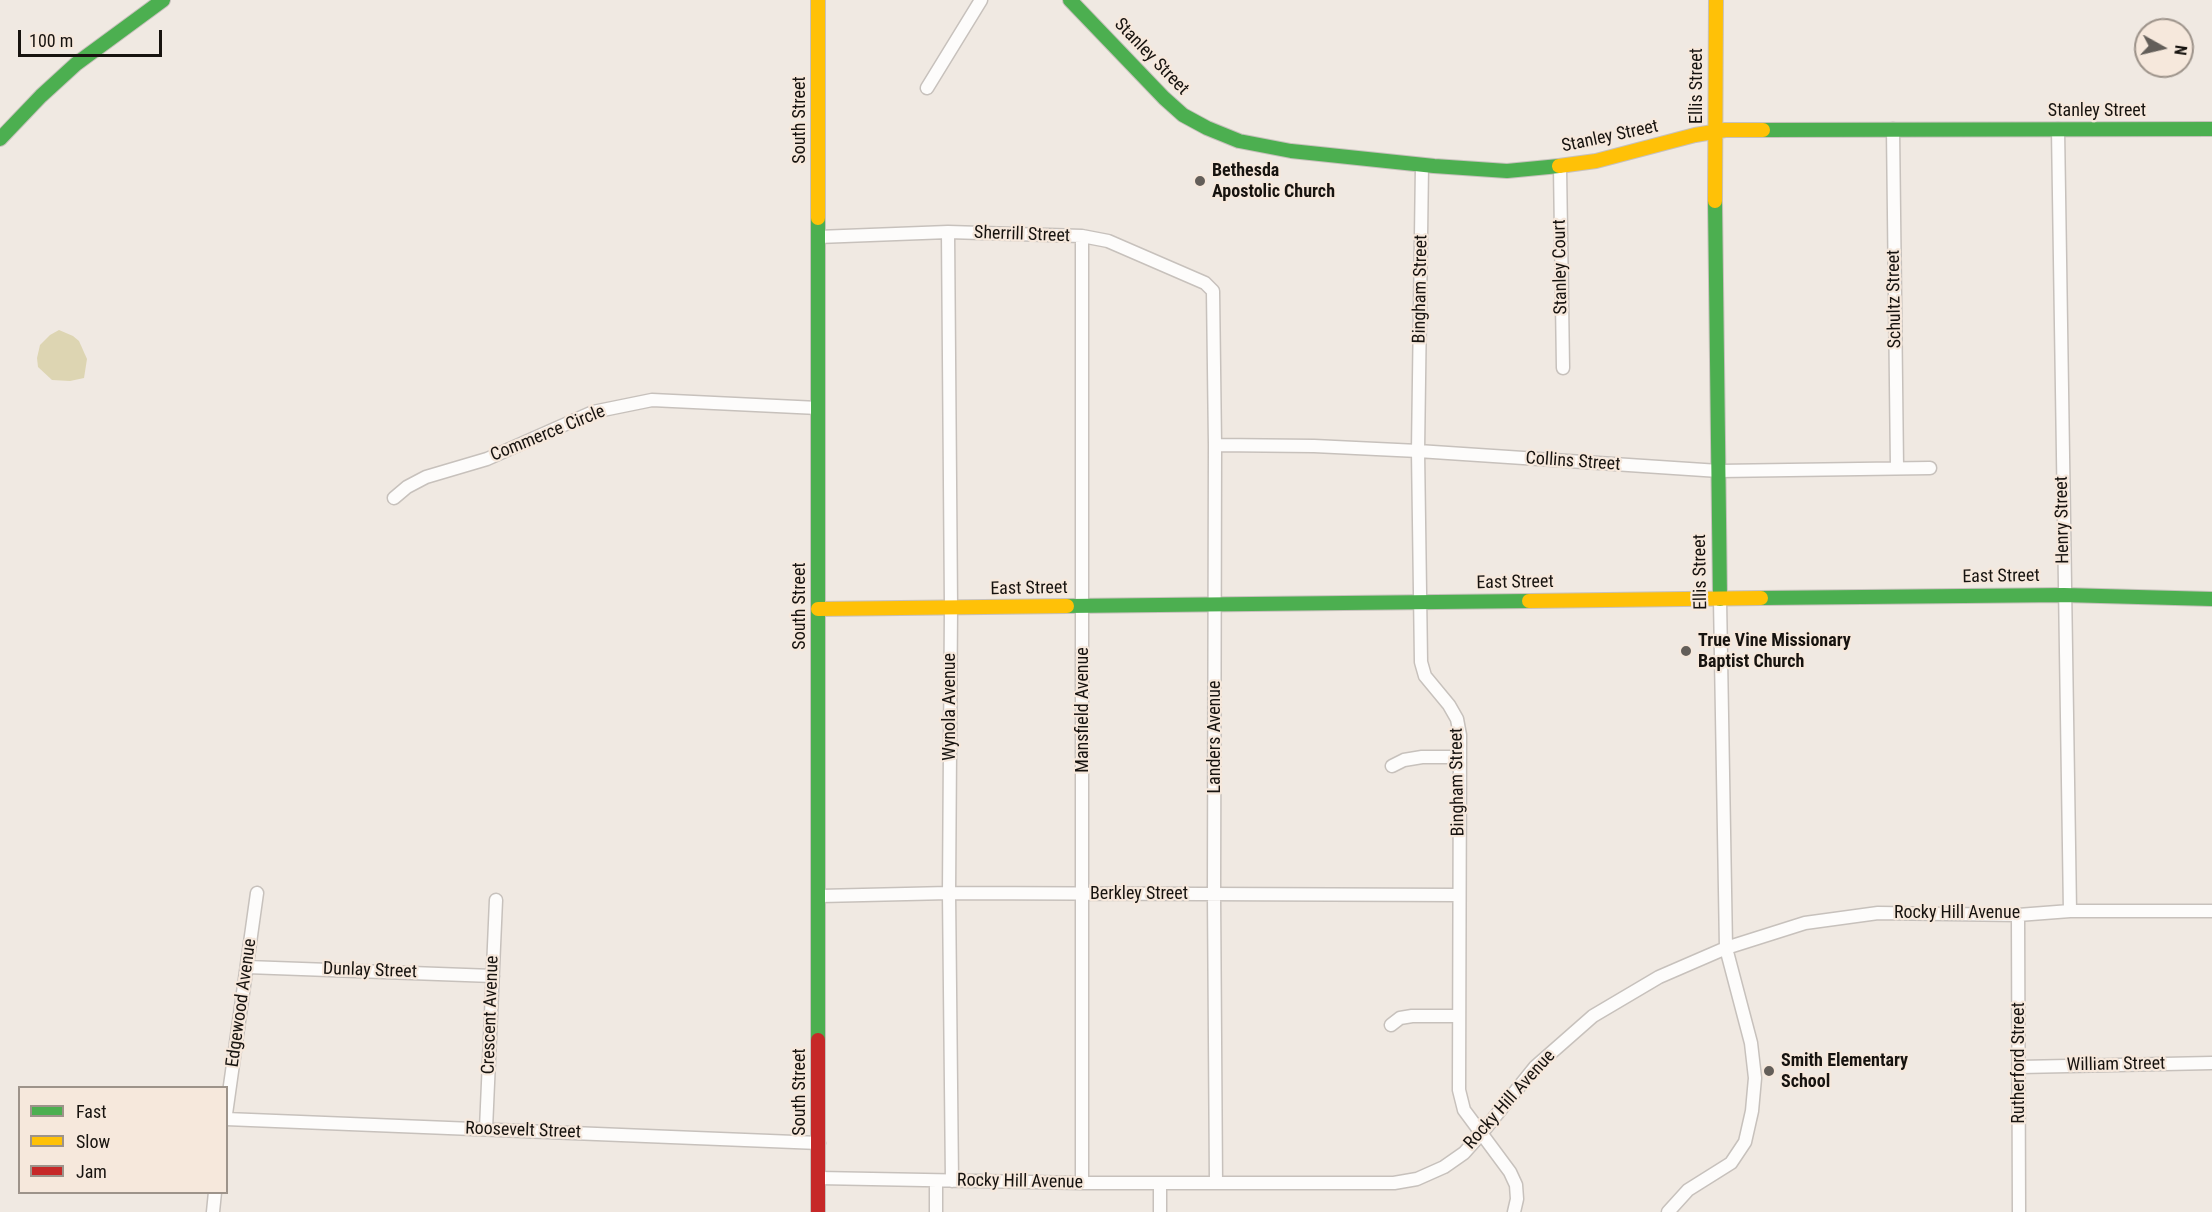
<!DOCTYPE html>
<style>
body{margin:0}
#map{position:relative;width:2212px;height:1212px;overflow:hidden;background:#f0e9e2;font-family:"Roboto Condensed",sans-serif}
canvas{display:block}
.legend{position:absolute;left:18px;top:1086px;width:210px;height:108px;box-sizing:border-box;background:#f6e8dc;border:2px solid #9d938a;margin:0;padding:8px 10px;list-style:none;font-size:18px;color:#17130f}
.legend li{display:flex;align-items:center;gap:12px;height:30px}
.legend b{width:30px;border:2px solid #9d938a}
.north{position:absolute;left:2134px;top:18px;width:60px;height:60px;box-sizing:border-box;background:#f6e8dc;border:2px solid #9d938a;border-radius:50%;rotate:98deg;font-size:16px;font-weight:700;line-height:24px;text-align:center;color:#17130f}
.north::after{content:'';display:block;margin:auto;width:21px;height:27px;background:#635e59;clip-path:polygon(50% 0,100% 100%,50% 72%,0 100%)}
.scale{position:absolute;left:18px;top:30px;width:144px;height:27px;box-sizing:border-box;border:3px solid #17130f;border-top:0;padding-left:8px;font-size:18px;line-height:21px;white-space:nowrap;color:#17130f;-webkit-text-stroke:4px #f6e8dc;paint-order:stroke}
</style>
<div id="map">
<canvas width="2212" height="1212"></canvas>
<ul class="legend">
<li><b style="height:8px;background:#4caf50"></b>Fast</li>
<li><b style="height:8px;background:#ffc107"></b>Slow</li>
<li><b style="height:8px;background:#c62828"></b>Jam</li>
</ul>
<div class="north">N</div>
<div class="scale">100 m</div>
</div>
<script>
const context = document.querySelector('canvas').getContext('2d');
context.lineJoin = 'round';
function paint(path, color) { context.fillStyle = color; context.fill(path, 'evenodd'); }
const toPath = rows => new Path2D(rows.map(r => 'M' + r).join(''));
function stroke(path, color, width, dash) { context.strokeStyle = color; context.lineWidth = width; context.lineCap = dash ? 'butt' : 'round'; context.setLineDash(dash || []); context.stroke(path); }
function label(font, color, halo, rows, align = 'center') {
  context.font = font + ' "Roboto Condensed",sans-serif'; context.lineWidth = 4.5; context.setLineDash([]); context.textBaseline = 'middle'; context.strokeStyle = halo; context.fillStyle = color; for (const [text, x, y, turn = 0] of rows) {
    context.save(); context.translate(x, y); context.rotate((+turn || 0) * Math.PI / 180); context.textAlign = isNaN(turn) ? turn : align; if (halo) context.strokeText(text, 0, 0); context.fillText(text, 0, 0); context.restore();
  }
}
const water = toPath([
 [59,330,73,336,79,341,87,359,84,378,70,381,52,380,38,367,37,358,40,345,50,335]
]);
const street = toPath([
 [927,88,981,0],
 [1893,129,1897,468],
 [2058,129,2070,911],
 [1422,165,1418,451,1421,662,1425,676,1449,705,1457,719,1460,735,1459,1090,1464,1110,1510,1172,1516,1185,1517,1199,1514,1212],
 [1560,167,1563,368],
 [948,232,951,607,949,893,952,1181],
 [1082,236,1082,1183],
 [818,237,948,232,1082,236,1108,241,1205,283,1213,291,1215,445,1214,894,1216,1183],
 [1215,445,1314,446,1418,451,1719,471,1930,468],
 [394,498,407,487,426,477,487,459,593,412,652,400,818,408],
 [1392,766,1404,760,1422,757,1460,757],
 [820,896,949,893,1459,895],
 [2018,915,2019,1212],
 [247,967,493,976],
 [1391,1025,1400,1018,1412,1016,1458,1016],
 [2020,1067,2212,1063],
 [226,1114,257,893],
 [226,1119,819,1143],
 [486,1129,496,900],
 [819,1178,1082,1183,1394,1183,1417,1179,1444,1167,1464,1153,1481,1134,1535,1067,1593,1016,1659,977,1726,948,1805,923,1878,913,2018,915,2070,911,2212,911],
 [213,1212,215,1192],
 [936,1212,936,1181],
 [1160,1212,1160,1184],
 [1668,1212,1688,1190,1731,1163,1745,1142,1752,1111,1755,1078,1751,1043,1726,948,1720,599]
]);
const fast = toPath([
 [1070,0,1164,98,1183,115,1207,128,1239,141,1291,151,1434,166,1507,171,1559,166],
 [1763,130,2212,129],
 [0,139,41,96,76,64,163,0],
 [1715,201,1720,599],
 [818,218,818,1040],
 [1761,598,2064,595,2212,599],
 [1067,606,1529,601]
]);
const slow = toPath([
 [818,0,818,218],
 [1559,166,1596,161,1695,135,1725,130,1763,130],
 [1715,201,1716,0],
 [1529,601,1761,598],
 [818,609,1067,606]
]);
const jam = toPath([
 [818,1040,818,1212]
]);
const markers = [
 [1200,181,6,"#635e59"],
 [1686,651,6,"#635e59"],
 [1769,1071,6,"#635e59"]
];
const streetNames = [
 ["Stanley Street",1151,57,46],
 ["Ellis Street",1697,86,-90],
 ["Stanley Street",2097,111],
 ["South Street",800,120,-90],
 ["Stanley Street",1610,137,-12],
 ["Sherrill Street",1022,235,2],
 ["Stanley Court",1561,267,-91],
 ["Bingham Street",1421,289,-89],
 ["Schultz Street",1895,299,-91],
 ["Commerce Circle",548,434,-22],
 ["Collins Street",1573,462,4],
 ["Henry Street",2063,520,-91],
 ["Ellis Street",1701,572,-91],
 ["East Street",2001,577,-1],
 ["East Street",1515,583,-1],
 ["East Street",1029,589,-1],
 ["South Street",800,606,-90],
 ["Wynola Avenue",950,707,-90],
 ["Mansfield Avenue",1083,710,-90],
 ["Landers Avenue",1215,737,-90],
 ["Bingham Street",1458,782,-91],
 ["Berkley Street",1139,894],
 ["Rocky Hill Avenue",1957,913],
 ["Dunlay Street",370,971,2],
 ["Edgewood Avenue",242,1003,-82],
 ["Crescent Avenue",491,1015,-88],
 ["Rutherford Street",2019,1063,-90],
 ["William Street",2116,1065,-1],
 ["South Street",800,1092,-90],
 ["Rocky Hill Avenue",1510,1100,-48],
 ["Roosevelt Street",523,1131,2],
 ["Rocky Hill Avenue",1020,1182,1]
];
const poiNames = [
 ["Bethesda",1212,171],
 ["Apostolic Church",1212,192],
 ["True Vine Missionary",1698,641],
 ["Baptist Church",1698,662],
 ["Smith Elementary",1781,1061],
 ["School",1781,1082]
];
paint(water, '#ddd5b2');
stroke(street, '#c7c1bc', 15);
stroke(fast, '#c7c1bc', 16);
stroke(slow, '#c7c1bc', 16);
stroke(jam, '#c7c1bc', 16);
stroke(street, '#fdfcfb', 12);
stroke(fast, '#4caf50', 14);
stroke(slow, '#ffc107', 14);
stroke(jam, '#c62828', 14);
for (const [x, y, r, color] of markers) { const dot = new Path2D(); dot.arc(x, y, r, 0, 2 * Math.PI); context.fillStyle = color; context.fill(dot); stroke(dot, '#f6e8dc', 2); }
label('18px', '#17130f', '#f6e8dc', streetNames);
label('bold 18px', '#17130f', '#f6e8dc', poiNames, 'left');
</script>
